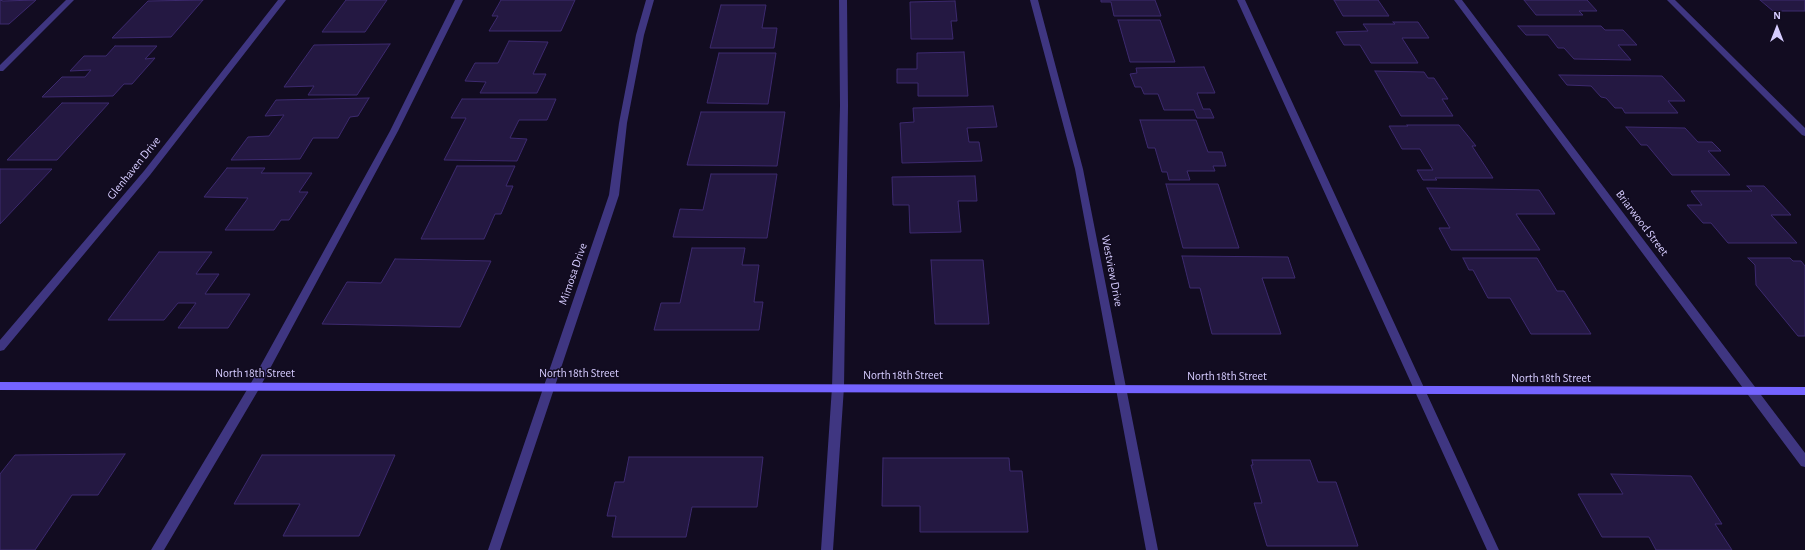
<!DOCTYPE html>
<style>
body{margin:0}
#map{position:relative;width:1805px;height:550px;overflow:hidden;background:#120c21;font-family:"Alegreya Sans",sans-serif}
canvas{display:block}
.north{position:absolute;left:1757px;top:8px;width:40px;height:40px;-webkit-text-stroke:3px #120c21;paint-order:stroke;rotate:0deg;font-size:11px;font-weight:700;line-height:16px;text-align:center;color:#d6ccff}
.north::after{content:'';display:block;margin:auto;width:14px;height:18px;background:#d6ccff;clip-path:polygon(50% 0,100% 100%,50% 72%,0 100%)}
</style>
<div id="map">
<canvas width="1805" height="550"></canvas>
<div class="north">N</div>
</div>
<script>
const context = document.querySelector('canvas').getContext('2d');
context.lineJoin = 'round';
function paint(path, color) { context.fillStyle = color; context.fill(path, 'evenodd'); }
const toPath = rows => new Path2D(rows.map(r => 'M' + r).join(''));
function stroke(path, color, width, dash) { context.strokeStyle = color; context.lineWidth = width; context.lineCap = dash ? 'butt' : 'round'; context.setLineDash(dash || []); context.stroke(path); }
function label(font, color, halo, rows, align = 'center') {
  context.font = font + ' "Alegreya Sans",sans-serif'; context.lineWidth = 3; context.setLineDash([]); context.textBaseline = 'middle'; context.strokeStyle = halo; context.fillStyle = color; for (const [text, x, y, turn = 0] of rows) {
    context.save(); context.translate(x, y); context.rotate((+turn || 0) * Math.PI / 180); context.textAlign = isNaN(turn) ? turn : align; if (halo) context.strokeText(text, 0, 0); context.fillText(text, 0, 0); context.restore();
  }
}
const building = toPath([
 [0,0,3,1,36,0,9,24,0,24,0,0],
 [203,0,171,37,112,38,148,1,203,0],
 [346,0,387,0,365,32,322,32,346,0],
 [501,0,575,0,561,31,489,31,498,16,492,16,501,0],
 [1101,0,1155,0,1161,16,1114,16,1111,2,1101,2,1101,0],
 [1334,0,1378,0,1389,16,1343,16,1334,0],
 [1524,0,1587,0,1597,11,1579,11,1583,15,1536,15,1524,0],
 [1760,0,1805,0,1805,11,1773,11,1760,0],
 [955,1,957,21,951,21,953,39,911,39,910,2,955,1],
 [721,5,766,5,762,28,777,28,774,48,710,48,721,5],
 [1118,20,1160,20,1175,62,1130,62,1118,20],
 [1393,22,1418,22,1429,38,1402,38,1418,63,1371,63,1360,45,1344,45,1336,32,1368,31,1363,24,1395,24,1393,22],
 [1518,26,1601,26,1605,30,1623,30,1637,45,1618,45,1631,60,1574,59,1564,48,1558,48,1548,35,1526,35,1518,26],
 [509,41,548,42,533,74,546,74,537,93,480,93,486,82,465,81,475,63,498,63,509,41],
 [390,44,357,95,308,95,314,86,284,87,314,45,390,44],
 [115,46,157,46,145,59,155,58,132,84,124,84,113,96,42,97,62,77,85,77,91,70,70,71,84,56,106,56,115,46],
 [964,52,968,96,918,96,918,83,897,83,897,69,917,69,917,53,964,52],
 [719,53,776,53,768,104,707,103,719,53],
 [1204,67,1215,93,1197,93,1203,109,1210,109,1214,118,1197,118,1194,110,1164,110,1158,94,1144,94,1141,87,1135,87,1130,74,1137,73,1136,68,1204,67],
 [1375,71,1424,72,1428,78,1434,78,1448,99,1442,99,1453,116,1401,116,1375,71],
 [1559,75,1662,76,1685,101,1668,101,1678,113,1625,113,1622,108,1615,108,1606,98,1601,97,1591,86,1567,85,1559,75],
 [369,98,358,116,350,117,338,138,313,138,300,159,231,160,248,137,269,136,284,115,265,116,276,100,369,98],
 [462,99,556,99,547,120,519,120,510,138,527,139,517,161,444,160,466,118,451,118,462,99],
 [62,103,109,103,57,160,7,160,62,103],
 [993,106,997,127,967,128,969,142,979,142,982,161,902,163,900,123,914,122,913,108,993,106],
 [701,112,785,112,777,166,687,165,701,112],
 [1140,120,1196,120,1208,152,1222,152,1226,166,1213,166,1215,171,1187,171,1190,180,1169,180,1167,172,1162,172,1155,148,1148,148,1140,120],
 [1407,125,1459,125,1476,146,1472,146,1493,178,1435,178,1437,180,1423,180,1417,170,1433,170,1420,149,1402,149,1389,126,1408,126,1407,125],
 [1626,127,1685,128,1698,142,1712,142,1721,151,1708,151,1730,175,1672,175,1647,145,1641,145,1626,127],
 [457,166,515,166,506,186,513,186,501,214,495,214,484,239,421,239,457,166],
 [227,168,265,168,261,173,312,173,299,192,308,192,289,220,281,220,274,230,225,230,248,198,204,197,227,168],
 [0,169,52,169,0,224,0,169],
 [711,174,777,174,767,238,673,237,680,209,703,210,711,174],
 [975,176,977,201,958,201,961,232,910,233,909,205,893,205,892,177,975,176],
 [1166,184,1218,184,1239,248,1183,248,1166,184],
 [1747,186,1764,186,1791,215,1771,215,1797,243,1728,243,1711,223,1703,223,1687,205,1702,205,1691,191,1752,191,1747,186],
 [1427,188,1539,190,1555,214,1516,214,1540,250,1451,250,1439,228,1450,228,1427,188],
 [692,248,745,248,742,265,759,265,754,302,763,302,759,330,654,330,661,303,680,303,692,248],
 [159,252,212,252,196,274,219,274,205,294,250,294,228,328,178,328,196,303,178,303,164,320,108,320,159,252],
 [1182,256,1288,257,1295,278,1262,278,1281,334,1212,334,1200,288,1190,288,1182,256],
 [1463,258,1537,258,1557,291,1564,291,1591,334,1531,334,1510,298,1488,298,1473,270,1469,270,1463,258],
 [1748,258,1790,258,1793,261,1801,261,1805,266,1805,336,1798,336,1756,285,1755,265,1748,258],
 [395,259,491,261,460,327,322,324,347,282,381,283,395,259],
 [931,260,983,260,989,324,935,324,931,260],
 [125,454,98,495,72,495,35,550,0,550,0,474,15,455,125,454],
 [262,455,395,455,359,536,283,536,300,504,234,504,262,455],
 [629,457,763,457,757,507,692,507,686,537,612,537,616,516,607,516,615,482,624,482,629,457],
 [883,458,1009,458,1010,471,1022,471,1028,532,920,532,920,506,882,506,883,458],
 [1252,460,1310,460,1318,482,1336,482,1358,546,1267,546,1254,503,1262,503,1251,465,1253,465,1252,460],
 [1611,474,1691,476,1722,524,1715,524,1732,550,1656,550,1649,537,1602,537,1578,494,1623,494,1611,474]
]);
const lane = toPath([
 [66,0,74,0,3,71,0,71,0,65,66,0],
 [455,0,463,0,398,131,259,389,164,550,151,550,251,383,390,131,455,0],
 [839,0,847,0,848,106,844,387,833,550,821,550,832,387,840,106,839,0],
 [1237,0,1245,0,1499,550,1487,550,1237,0],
 [1667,0,1675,0,1805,128,1805,136,1802,135,1667,0]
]);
const street = toPath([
 [278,0,286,0,150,175,4,350,0,351,0,340,144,171,278,0],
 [646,0,654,0,644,35,627,123,619,195,500,550,488,550,609,195,619,123,636,35,646,0],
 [1030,0,1038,0,1083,169,1158,550,1146,550,1075,169,1030,0],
 [1454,0,1462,0,1805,453,1805,467,1801,466,1454,0]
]);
const secondary = toPath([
 [0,382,1805,387,1805,395,0,390,0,382]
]);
const streetNames = [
 ["Glenhaven Drive",134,168,-51],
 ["Briarwood Street",1642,223,53],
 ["Westview Drive",1112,271,79],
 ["Mimosa Drive",573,274,-71],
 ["North 18th Street",255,373],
 ["North 18th Street",579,373],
 ["North 18th Street",903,375],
 ["North 18th Street",1227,376],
 ["North 18th Street",1551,378]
];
paint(building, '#241842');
stroke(building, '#3d2a6f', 1);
paint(lane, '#3f3681');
paint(street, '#3f3681');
paint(secondary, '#7463ff');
label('12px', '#d6ccff', '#120c21', streetNames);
</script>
